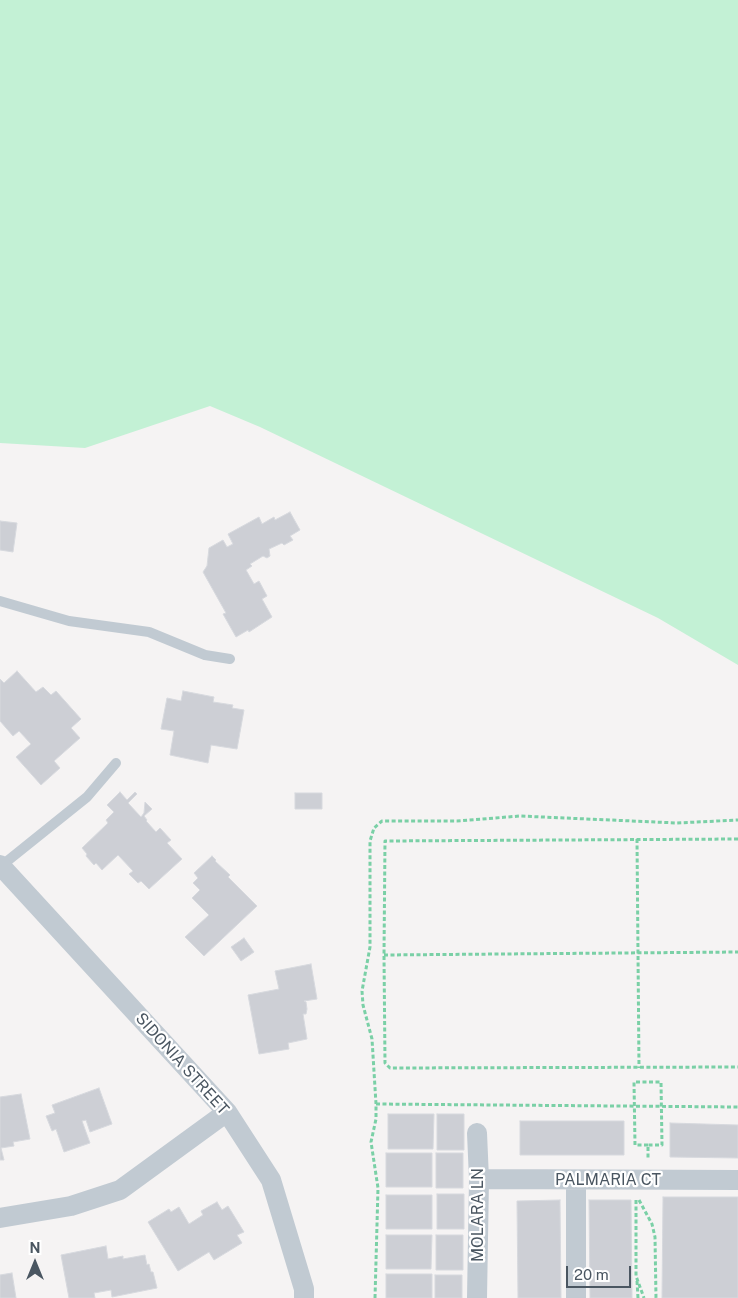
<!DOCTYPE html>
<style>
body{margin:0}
#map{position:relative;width:738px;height:1298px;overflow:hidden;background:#f5f3f3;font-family:"Public Sans",sans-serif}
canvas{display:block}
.north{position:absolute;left:10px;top:1238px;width:50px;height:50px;-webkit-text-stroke:4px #fff;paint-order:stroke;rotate:0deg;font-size:14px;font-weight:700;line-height:20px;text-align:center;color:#4a5661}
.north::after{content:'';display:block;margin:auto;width:18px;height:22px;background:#4a5661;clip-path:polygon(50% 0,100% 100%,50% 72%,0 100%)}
.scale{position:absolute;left:566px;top:1266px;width:65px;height:22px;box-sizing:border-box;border:2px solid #4a5661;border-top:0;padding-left:6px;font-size:15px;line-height:18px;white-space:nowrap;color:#4a5661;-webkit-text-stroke:4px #fff;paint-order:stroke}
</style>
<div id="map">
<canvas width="738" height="1298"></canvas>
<div class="north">N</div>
<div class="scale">20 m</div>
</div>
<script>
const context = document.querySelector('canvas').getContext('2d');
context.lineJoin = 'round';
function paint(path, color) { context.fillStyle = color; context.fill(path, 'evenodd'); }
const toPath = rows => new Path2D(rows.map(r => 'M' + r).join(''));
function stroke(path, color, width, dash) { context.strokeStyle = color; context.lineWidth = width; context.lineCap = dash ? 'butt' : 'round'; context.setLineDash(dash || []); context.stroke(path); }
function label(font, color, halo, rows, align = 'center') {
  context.font = font + ' "Public Sans",sans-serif'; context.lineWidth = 4.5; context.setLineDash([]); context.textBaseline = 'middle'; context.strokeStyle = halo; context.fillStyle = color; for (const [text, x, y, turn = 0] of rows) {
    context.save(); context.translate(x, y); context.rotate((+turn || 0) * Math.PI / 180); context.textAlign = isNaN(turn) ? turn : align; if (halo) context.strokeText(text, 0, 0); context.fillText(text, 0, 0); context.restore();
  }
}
const green = toPath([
 [0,0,738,0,738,665,658,618,260,427,210,406,85,448,0,443]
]);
const building = toPath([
 [290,512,300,530,290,536,293,540,284,545,282,543,269,549,270,556,267,558,263,556,250,564,252,566,246,570,254,584,259,581,267,596,262,599,272,617,249,632,248,630,236,637,223,614,226,613,203,572,207,566,209,548,223,540,227,547,233,544,228,534,259,517,262,524,274,517,275,520,290,512],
 [0,521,17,523,13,552,0,550,0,521],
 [17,671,36,692,43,687,51,695,56,691,81,719,71,728,80,738,54,761,60,768,41,785,16,757,31,744,19,731,13,736,0,721,0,679,4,683,17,671],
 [183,691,214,697,213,702,233,705,232,708,244,710,237,749,211,745,208,763,170,755,174,731,161,729,167,698,181,701,183,691],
 [120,792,127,800,135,792,137,794,128,803,141,817,144,813,145,802,152,809,144,816,147,820,146,821,156,832,160,828,171,840,167,843,182,859,149,889,141,881,138,883,129,874,133,871,118,855,102,870,96,863,94,865,86,856,87,854,82,848,108,823,106,820,114,812,107,805,120,792],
 [295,793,322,793,322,809,295,809,295,793],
 [212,856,216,860,215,861,230,875,228,877,257,906,204,956,185,937,209,915,192,898,200,890,193,883,198,878,194,873,212,856],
 [244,938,254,952,241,961,231,947,244,938],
 [311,964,317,999,304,1001,306,1002,307,1009,306,1014,303,1014,307,1039,288,1043,289,1049,259,1054,248,995,279,989,275,971,311,964],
 [99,1088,112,1124,90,1132,86,1120,82,1121,90,1143,64,1152,56,1129,52,1131,46,1116,55,1113,52,1105,99,1088],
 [21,1094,30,1139,13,1142,14,1146,1,1148,4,1160,0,1160,0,1097,21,1094],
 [388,1114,434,1114,433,1149,388,1149,388,1114],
 [437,1114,464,1114,464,1150,437,1150,437,1114],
 [520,1121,624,1121,624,1155,520,1155,520,1121],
 [670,1123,738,1125,738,1158,670,1157,670,1123],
 [386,1153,432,1153,432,1187,386,1187,386,1153],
 [436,1153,463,1153,463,1188,436,1188,436,1153],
 [437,1194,464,1194,464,1229,437,1229,437,1194],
 [386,1195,432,1195,432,1229,386,1229,386,1195],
 [663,1197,738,1197,738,1298,662,1298,663,1197],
 [560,1200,561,1298,518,1298,517,1201,560,1200],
 [589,1200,631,1200,632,1298,590,1298,589,1200],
 [217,1202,222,1210,228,1206,244,1232,237,1235,242,1243,214,1260,209,1252,178,1271,148,1222,169,1209,171,1212,179,1207,189,1224,203,1215,201,1211,217,1202],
 [386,1235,432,1235,431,1269,386,1269,386,1235],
 [436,1235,463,1235,463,1270,436,1270,436,1235],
 [106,1246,108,1259,123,1256,123,1259,145,1255,147,1265,149,1264,151,1272,153,1272,157,1288,112,1297,111,1290,94,1293,95,1298,69,1298,61,1255,106,1246],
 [12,1273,16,1298,0,1298,0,1275,12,1273],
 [386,1274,432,1274,432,1298,386,1298,386,1274],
 [435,1275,462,1275,462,1298,435,1298,435,1275]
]);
const path = toPath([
 [637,839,639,1068],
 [738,839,385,841,384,955,385,1063,390,1068,738,1067],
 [384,955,738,952],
 [376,1104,738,1107],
 [648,1145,635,1145,634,1082,661,1082,662,1145,648,1145,648,1159],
 [636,1200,636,1276,644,1298],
 [639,1200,652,1224,655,1237,656,1298],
 [637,1281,638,1298],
 [375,1298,378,1188,371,1142,376,1119,376,1104,372,1039,363,1005,362,991,370,947,370,841,374,828,382,821,457,821,520,816,677,823,738,820]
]);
const service = toPath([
 [0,601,69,621,149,632,205,655,230,659],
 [1,866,87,797,116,763]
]);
const minor = toPath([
 [0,865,227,1112,271,1180,304,1289,304,1298],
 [479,1179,738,1180],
 [576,1180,576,1298],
 [0,1218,71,1206,120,1190,227,1112],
 [477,1298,479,1179,477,1133]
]);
const streetNames = [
 ["SIDONIA STREET",182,1064,48],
 ["PALMARIA CT",608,1180],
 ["MOLARA LN",478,1215,-90]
];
paint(green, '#c3f1d5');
paint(building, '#cdcfd5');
stroke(building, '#d7d9de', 1);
stroke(path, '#7ad0a6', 3, [4, 2.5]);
stroke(service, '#c1cad2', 10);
stroke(minor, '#c1cad2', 20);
label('16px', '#4a5661', '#fff', streetNames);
</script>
